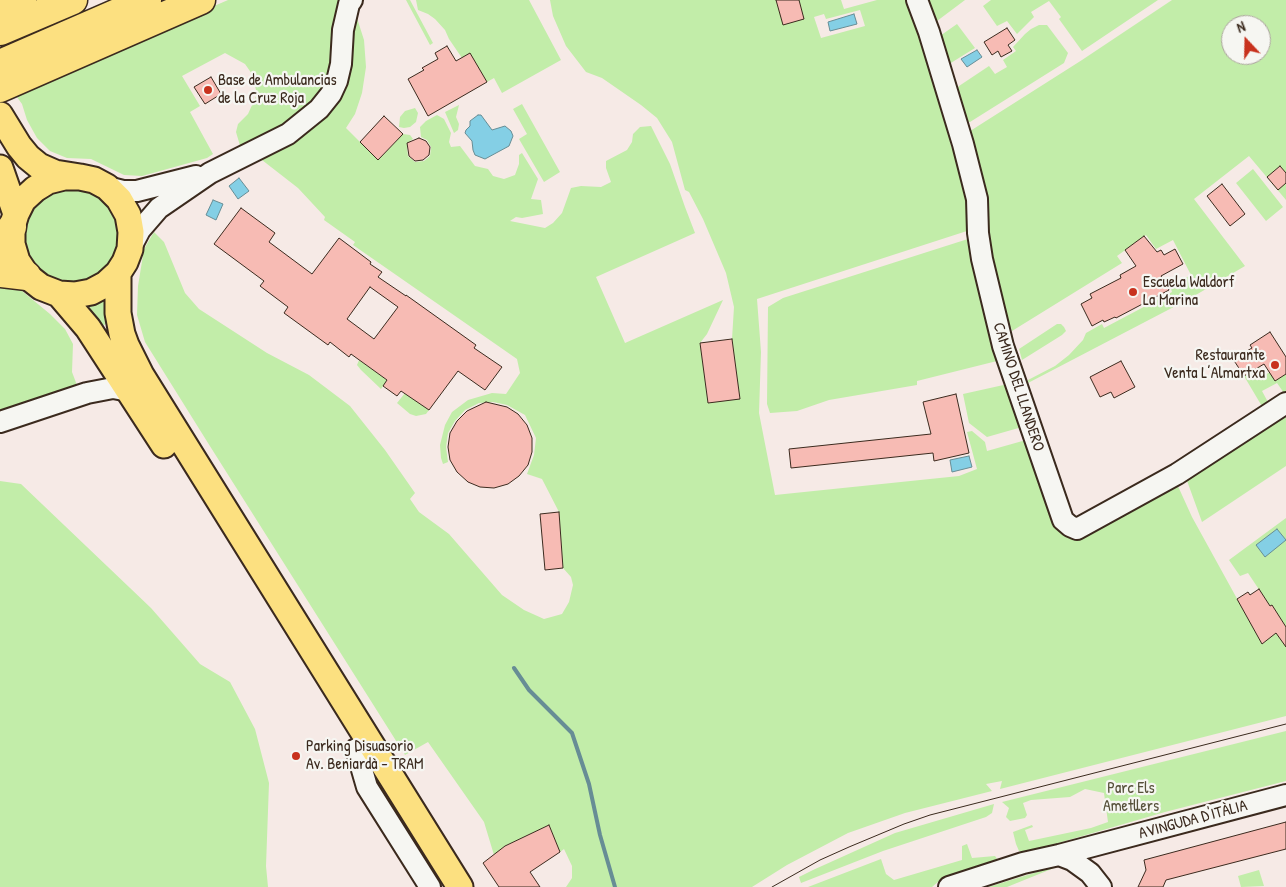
<!DOCTYPE html>
<meta charset="utf-8">
<style>
body{margin:0}
#map{position:relative;width:1286px;height:887px;overflow:hidden;background:#f6eae6;font-family:"Patrick Hand",sans-serif}
canvas{display:block}
.north{position:absolute;left:1221px;top:15px;width:50px;height:50px;box-sizing:border-box;background:#f6f6f2;border:1px solid #aba49d;border-radius:50%;rotate:339deg;font-size:14px;font-weight:700;line-height:20px;text-align:center;color:#3b2a1e}
.north::after{content:'';display:block;margin:auto;width:18px;height:22px;background:#c8321e;clip-path:polygon(50% 0,100% 100%,50% 72%,0 100%)}
</style>
<div id="map">
<canvas width="1286" height="887"></canvas>
<div class="north">N</div>
</div>
<script>
const context = document.querySelector('canvas').getContext('2d');
context.lineJoin = 'round';
function paint(path, color) { context.fillStyle = color; context.fill(path, 'evenodd'); }
const toPath = rows => new Path2D(rows.map(r => 'M' + r).join(''));
function stroke(path, color, width, dash) { context.strokeStyle = color; context.lineWidth = width; context.lineCap = dash ? 'butt' : 'round'; context.setLineDash(dash || []); context.stroke(path); }
function label(font, color, halo, rows, align = 'center') {
  context.font = font + ' "Patrick Hand",sans-serif'; context.lineWidth = 4.5; context.setLineDash([]); context.textBaseline = 'middle'; context.strokeStyle = halo; context.fillStyle = color; for (const [text, x, y, turn = 0] of rows) {
    context.save(); context.translate(x, y); context.rotate((+turn || 0) * Math.PI / 180); context.textAlign = isNaN(turn) ? turn : align; if (halo) context.strokeText(text, 0, 0); context.fillText(text, 0, 0); context.restore();
  }
}
const green = toPath([
 [228,0,344,0,333,59,326,84,306,109,280,127,241,149,236,132,238,124,248,114,257,94,252,74,245,64,225,53,182,76,200,106,190,112,213,154,207,158,142,176,124,175,91,159,67,158,50,151,37,138,27,120,22,104,14,93],
 [406,0,410,0,433,43,430,45],
 [416,0,529,0,561,60,502,93,494,78,487,82,462,58,449,39,445,30,435,19,428,14,418,10],
 [550,0,841,0,844,9,877,0,912,0,953,139,950,142,952,149,955,149,966,188,970,230,757,299,761,352,759,413,775,495,959,476,977,469,967,432,972,431,985,442,987,451,1026,440,1062,528,1177,484,1192,517,1262,644,1285,625,1272,605,1270,606,1248,573,1240,576,1229,560,1286,518,1286,716,1000,789,1002,781,986,784,992,791,905,813,848,833,787,865,752,887,566,887,572,878,572,866,564,849,560,852,549,825,505,846,494,855,484,822,428,742,405,755,208,443,145,342,137,315,138,286,144,249,154,232,164,242,185,293,199,309,267,353,309,375,350,406,385,450,415,493,410,499,419,512,449,534,502,595,524,610,544,619,562,614,569,602,573,585,571,577,563,568,559,512,542,479,527,474,534,455,536,438,525,415,507,405,493,402,479,403,465,410,455,421,448,433,446,447,448,462,443,464,441,458,440,445,445,425,452,412,468,400,492,393,506,394,520,373,517,359,353,245,355,242,324,220,325,217,298,188,262,160,304,134,351,39,356,15,364,40,366,67,362,93,355,114,346,128,378,160,403,134,410,135,413,139,410,141,407,148,408,156,415,162,424,161,430,156,431,147,427,140,421,137,420,127,426,121,437,115,444,119,451,133,449,142,451,147,460,146,475,166,488,169,493,176,504,179,515,175,519,164,519,155,522,153,538,179,531,199,541,200,543,214,522,218,516,217,510,221,545,228,553,223,562,213,571,188,581,186,601,187,611,182,606,168,606,161,627,150,632,142,633,134,640,127,651,126,670,164,685,207,695,233,596,277,625,343,723,300,707,334,700,343,708,402,740,399,732,339,734,307,726,273,703,219,689,192,685,190,672,142,657,118,641,105,602,78,586,72,566,46,553,16],
 [860,10,865,26,821,38,814,17,824,14,826,19],
 [926,0,965,0,933,24],
 [991,0,1158,0,1082,51,1059,19,1061,17,1049,1,1031,12,1034,17,1017,34,1007,21,997,26,983,6],
 [1172,0,1286,0,1286,200,1249,156,1194,199,1245,266,1189,299,1028,383,1028,380,1055,366,1069,355,1083,340,1086,333,1102,324,1104,328,1172,292,1170,286,1191,275,1173,240,1156,249,1146,235,1117,256,1122,263,1012,331,1011,327,1005,331,967,133,1082,60],
 [1231,25,1261,25,1261,55,1231,55],
 [957,24,975,48,946,66,937,38],
 [1039,25,1047,25,1068,53,1064,63,970,122,962,121,955,91,959,86,989,66,995,74,1007,67,1003,60,1016,51,1013,47,1025,34,1031,29],
 [522,104,560,172,544,182,519,139,527,134,513,109],
 [459,105,456,117,459,124,458,130,454,133,445,112],
 [415,108,418,113,416,122,410,127,404,128,399,127,400,117,405,111],
 [1253,169,1283,207,1266,221,1236,183],
 [74,185,104,195,122,221,120,253,99,278,66,285,50,280,36,269,27,255,23,238,24,221,32,206,44,194],
 [971,238,1001,360,917,381,917,385,829,400,797,411,770,413,767,404,768,307,783,298],
 [0,280,16,286,50,314,65,329,73,344,72,372,78,388,0,413],
 [106,297,111,320,100,328,83,305],
 [1057,324,1061,324,1064,327,1066,331,1062,335,1022,360,1019,349],
 [359,360,387,380,381,389,361,370,357,365],
 [1259,367,1265,375,1270,372,1275,381,1286,374,1286,391,1284,393,1277,383,1262,391,1269,404,1263,408,1244,376],
 [1008,384,1022,427,987,437,969,423,963,394],
 [405,393,429,410,426,414,416,416,410,414,397,403],
 [1286,410,1286,466,1202,522,1186,478],
 [0,481,21,484,151,608,200,664,230,682,255,729,269,783,266,866,268,887,0,887],
 [1286,731,1286,781,1165,812,1024,853,1019,851,1016,844,1013,832,1032,825,1033,827,1025,830,1029,841,1091,828,1108,822,1104,793,1085,789,1070,797,1031,800,1023,803,1027,815,1025,818,1010,821,1006,817,1009,808,1002,802],
 [994,804,992,813,986,817,883,851,801,883,799,877,813,870,895,833],
 [967,844,972,858,995,856,998,860,939,881,932,887,808,887,881,859,886,874,894,880,962,860,962,846],
 [1057,866,1059,866,1007,887,988,887],
 [1259,870,1264,886,1241,887,1238,876]
]);
const water = toPath([
 [854,14,857,24,830,31,828,22,854,14],
 [977,50,982,57,967,67,961,59,977,50],
 [478,115,481,115,492,130,505,126,511,131,513,136,509,146,485,159,475,155,473,150,472,141,465,133,466,130,470,126,470,121,478,115],
 [239,178,249,191,238,199,229,186,239,178],
 [213,200,223,204,216,220,206,215,213,200],
 [969,456,972,467,952,472,950,460,969,456],
 [1277,529,1286,540,1265,557,1256,545,1277,529]
]);
const stream = toPath([
 [514,668,529,690,572,733,589,784,600,835,615,887]
]);
const building = toPath([
 [776,0,799,0,804,19,783,25,776,0],
 [1007,28,1015,40,1008,45,1012,51,1001,57,998,51,992,55,984,42,1007,28],
 [447,46,456,61,470,53,487,82,428,116,408,79,424,70,422,68,438,59,435,53,447,46],
 [211,77,221,94,205,104,194,87,211,77],
 [384,116,403,134,378,160,360,142,384,116],
 [419,138,426,141,430,147,429,155,423,160,415,161,409,156,407,143,419,138],
 [1280,166,1286,173,1286,183,1278,190,1267,177,1280,166],
 [1222,184,1245,214,1230,226,1207,196,1222,184],
 [241,208,275,233,269,242,312,274,339,238,371,262,370,264,382,272,378,277,406,296,406,295,476,345,474,348,502,367,485,390,458,371,429,410,401,391,397,396,383,386,387,380,351,354,349,357,330,342,328,345,284,313,288,307,260,286,264,281,214,244,241,208],
 [370,287,398,307,374,339,347,319,370,287],
 [1144,236,1157,252,1161,250,1164,255,1175,249,1183,264,1161,276,1169,290,1116,318,1115,317,1104,322,1103,320,1092,326,1081,304,1092,298,1090,294,1121,278,1120,275,1136,266,1125,250,1144,236],
 [1270,332,1286,357,1286,374,1275,381,1264,364,1244,376,1233,359,1252,348,1250,345,1270,332],
 [732,339,740,399,708,403,700,343,732,339],
 [1121,361,1135,387,1114,398,1111,392,1100,397,1090,377,1121,361],
 [956,394,969,453,934,461,933,453,791,468,789,449,931,434,923,402,956,394],
 [486,402,507,407,518,414,527,425,532,438,532,452,528,465,519,476,508,484,494,488,480,487,468,482,457,472,450,460,448,447,450,433,457,421,467,411,486,402],
 [559,512,563,568,545,570,540,514,559,512],
 [1259,589,1270,606,1272,605,1286,627,1286,647,1276,633,1262,644,1237,599,1248,592,1250,595,1259,589],
 [1286,822,1286,849,1166,880,1163,887,1138,887,1146,870,1144,860,1286,822],
 [549,825,560,852,530,872,540,887,499,887,483,863,505,846,549,825]
]);
const minor = toPath([
 [917,0,929,32,963,144,977,199,978,233,982,259,1003,346,1063,520,1070,526,1077,529,1177,474,1286,403],
 [107,187,123,191,137,191,196,176],
 [130,249,140,230,159,208,210,173,288,134,319,109,331,94,337,81,341,64,343,30,349,4,352,0],
 [0,422,87,393,113,388,129,391],
 [356,749,367,787,430,887],
 [1059,855,1072,860,1090,873,1101,887],
 [949,887,1023,863,1059,855,1286,795]
]);
const major = toPath([
 [0,115,19,146,28,157,39,166,55,173,80,177,94,180,107,187,119,199,128,215,131,232,130,249,125,262,118,273,106,284,91,292,75,295,59,294,41,287,27,276,17,261,12,244,12,227,16,214,23,200,35,189,48,181,64,177,80,177],
 [0,168,16,214],
 [118,273,118,313,122,334,126,345,141,375,460,887],
 [59,294,88,328,164,445]
]);
const highway = toPath([
 [0,10,22,0],
 [0,31,73,0],
 [0,64,147,0],
 [0,88,201,0],
 [0,247,12,227],
 [0,273,27,276]
]);
const tram = toPath([
 [772,887,820,860,849,847,904,824,930,815,1286,724]
]);
const markers = [
 [208,90,5,"#c8321e"],
 [1133,292,5,"#c8321e"],
 [1275,365,5,"#c8321e"],
 [296,756,5,"#c8321e"]
];
const poiNames = [
 ["Base de Ambulancias",218,81],
 ["de la Cruz Roja",218,99],
 ["Escuela Waldorf",1143,283],
 ["La Marina",1143,301],
 ["Restaurante",1265,356,"right"],
 ["Venta L’Almartxa",1265,374,"right"],
 ["Parking Disuasorio",306,747],
 ["Av. Beniardà - TRAM",306,765]
];
const streetNames = [
 ["CAMINO DEL LLANDERO",1018,387,72],
 ["AVINGUDA D'ITÀLIA",1193,820,-15]
];
const parkNames = [
 ["Parc Els",1131,789],
 ["Ametllers",1131,807]
];
paint(green, '#c2eda9');
paint(water, '#84cfe5');
stroke(water, '#678d95', 1);
stroke(stream, '#678d95', 4);
paint(building, '#f7bbb4');
stroke(building, '#3b2a1e', 1);
stroke(minor, '#3b2a1e', 24);
stroke(major, '#3b2a1e', 29);
stroke(highway, '#3b2a1e', 31);
stroke(minor, '#f6f6f2', 20);
stroke(major, '#fce080', 25);
stroke(highway, '#fce080', 28);
stroke(tram, '#3b2a1e', 1);
for (const [x, y, r, color] of markers) { const dot = new Path2D(); dot.arc(x, y, r, 0, 2 * Math.PI); context.fillStyle = color; context.fill(dot); stroke(dot, '#f6f6f2', 2); }
label('16px', '#3b2a1e', '#f6f6f2', poiNames, 'left');
label('16px', '#3b2a1e', '#f6f6f2', streetNames);
label('16px', '#56513a', '#f6f6f2', parkNames);
</script>
